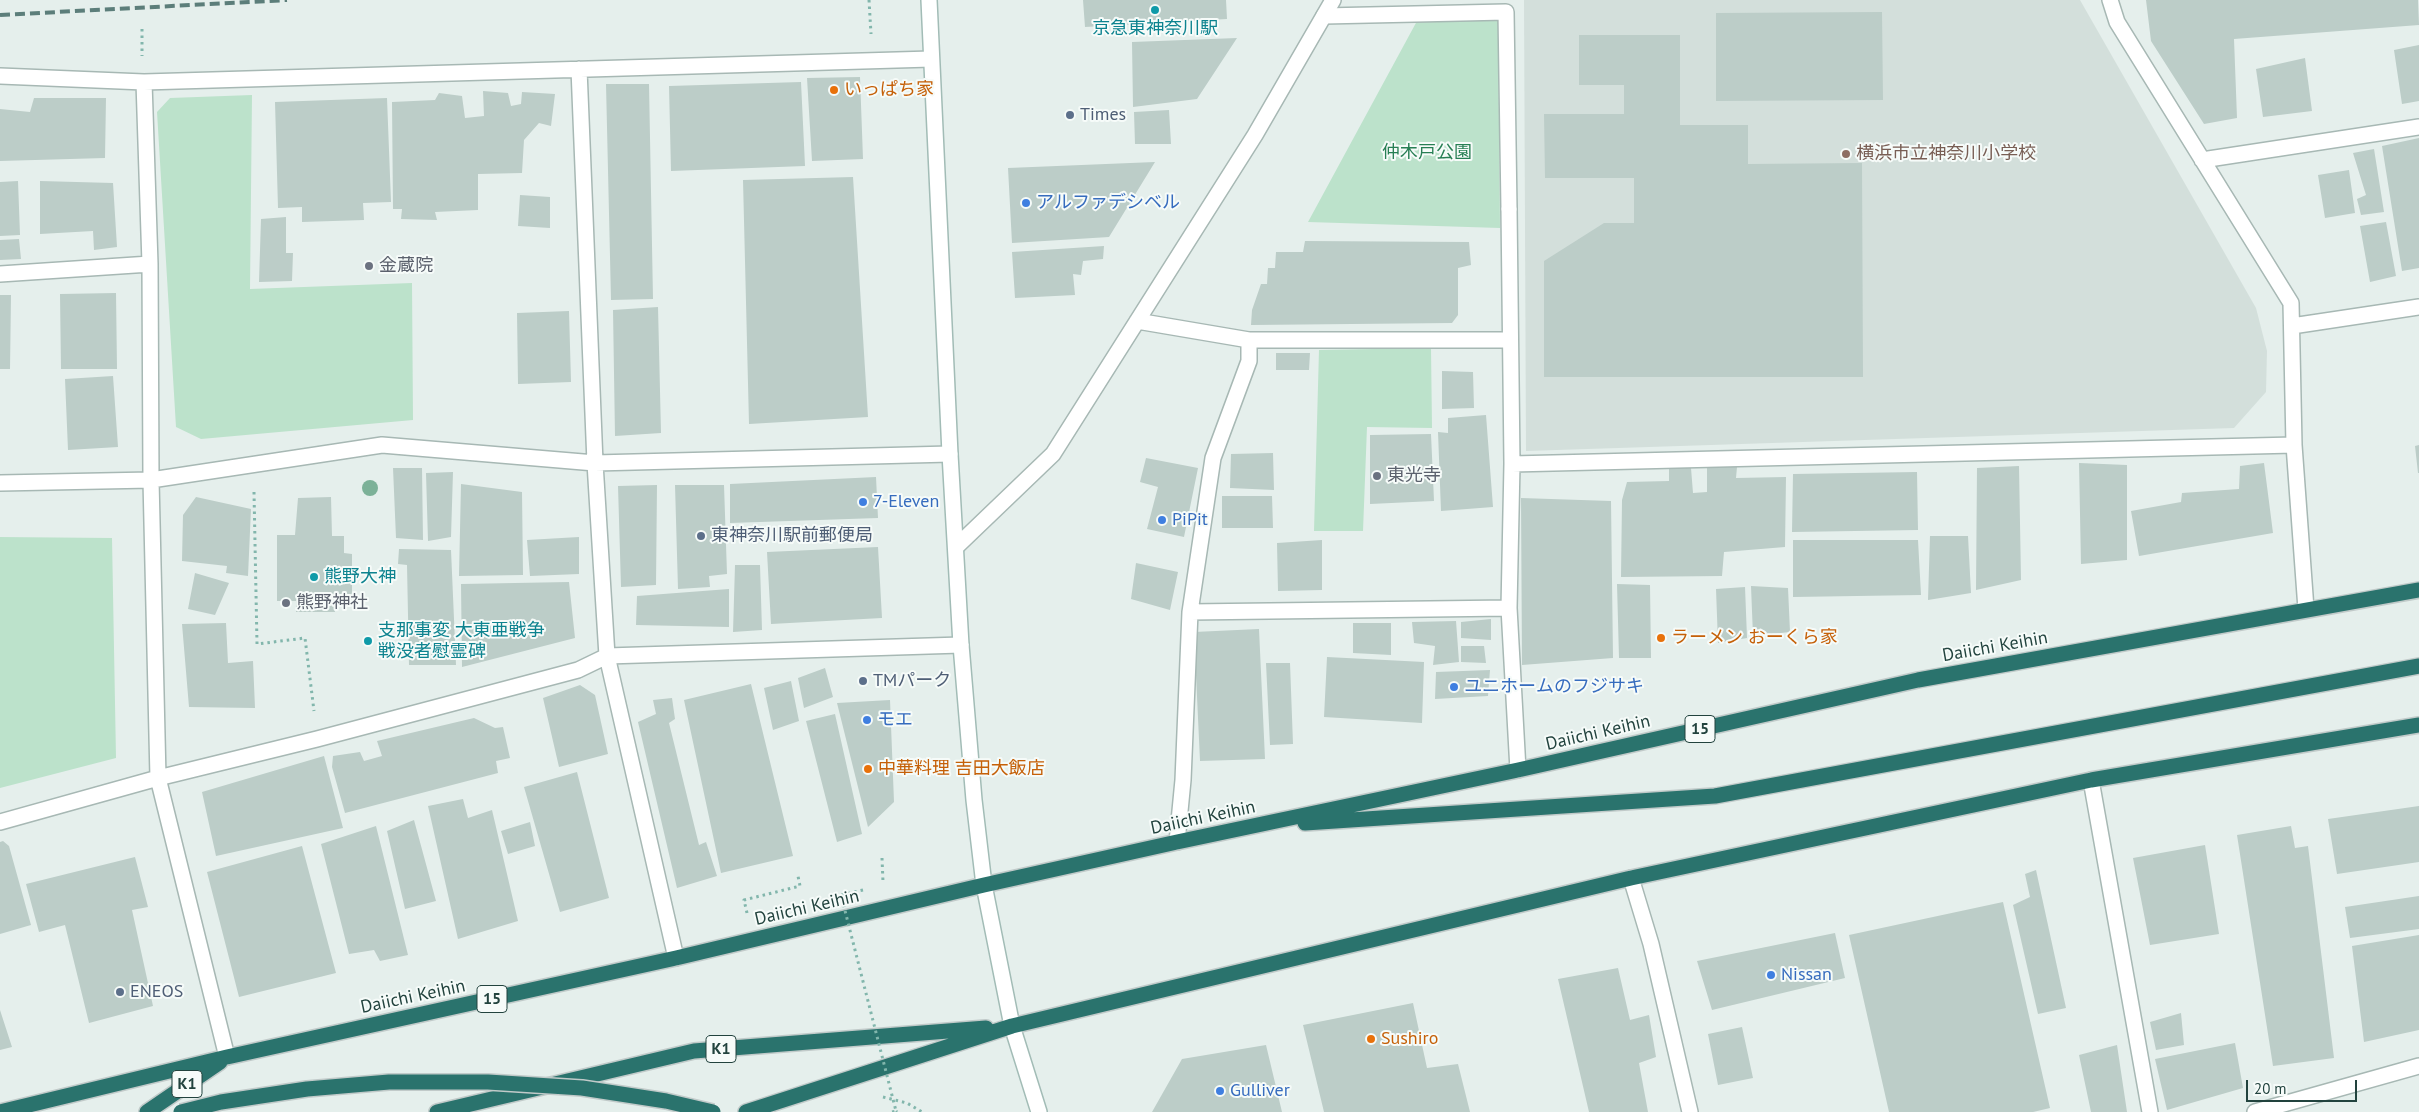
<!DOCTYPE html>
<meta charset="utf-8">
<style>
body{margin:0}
#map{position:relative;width:2419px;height:1112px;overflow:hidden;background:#e5efec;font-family:"PT Sans",sans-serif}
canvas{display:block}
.scale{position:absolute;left:2246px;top:1080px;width:111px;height:22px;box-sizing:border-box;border:2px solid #22433e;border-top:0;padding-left:6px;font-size:15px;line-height:18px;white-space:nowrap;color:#22433e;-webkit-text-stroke:4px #f6fbf9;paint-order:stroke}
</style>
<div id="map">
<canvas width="2419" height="1112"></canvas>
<div class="scale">20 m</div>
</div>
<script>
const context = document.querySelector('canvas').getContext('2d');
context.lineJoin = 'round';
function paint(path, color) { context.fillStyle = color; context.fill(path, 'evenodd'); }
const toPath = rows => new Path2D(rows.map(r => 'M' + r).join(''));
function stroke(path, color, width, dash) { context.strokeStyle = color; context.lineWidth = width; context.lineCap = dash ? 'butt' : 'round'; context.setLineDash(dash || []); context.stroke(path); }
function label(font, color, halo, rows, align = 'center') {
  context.font = font + ' "PT Sans","Noto Sans JP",sans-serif'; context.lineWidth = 4; context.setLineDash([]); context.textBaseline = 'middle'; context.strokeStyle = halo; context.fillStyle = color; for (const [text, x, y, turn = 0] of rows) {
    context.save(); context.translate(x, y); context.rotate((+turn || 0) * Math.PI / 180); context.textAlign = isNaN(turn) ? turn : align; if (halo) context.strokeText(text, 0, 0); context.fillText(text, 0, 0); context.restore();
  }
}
const built = toPath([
 [1524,0,2080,0,2256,308,2267,351,2266,392,2234,428,1526,451]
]);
const green = toPath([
 [1498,20,1500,228,1308,222,1417,21],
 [252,95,250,289,412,283,413,420,201,439,176,427,157,112,170,98],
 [1431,348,1432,428,1367,427,1363,531,1314,531,1319,350],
 [0,537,112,538,116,758,0,788]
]);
const building = toPath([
 [1083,0,1226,0,1227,19,1085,27],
 [2146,0,2418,0,2419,25,2234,39,2237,118,2204,124,2151,41],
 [1882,12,1883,100,1716,101,1716,13],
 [1579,35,1680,35,1680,125,1748,125,1748,164,1862,163,1863,377,1544,377,1544,261,1604,223,1634,223,1634,178,1545,178,1544,114,1624,114,1624,85,1579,85],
 [1237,38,1197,99,1133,107,1132,42],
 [2419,45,2419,101,2402,104,2394,50],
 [2305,58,2312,111,2263,117,2256,69],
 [860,77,863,159,812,161,807,78],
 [801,82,805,166,671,171,669,86],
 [606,84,649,84,653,299,611,300],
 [483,91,508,93,511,106,521,104,522,92,555,94,551,126,539,123,524,140,522,173,478,174,478,210,435,212,437,220,401,219,402,209,393,209,392,102,435,100,439,93,462,96,465,118,484,116],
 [34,98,106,98,105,158,0,161,0,109,30,112],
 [387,98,391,202,363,203,364,220,302,222,302,207,278,208,275,102],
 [1169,110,1171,144,1135,144,1134,112],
 [2419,138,2419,268,2402,271,2382,146],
 [2374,149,2384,212,2361,215,2357,199,2366,195,2353,153],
 [1155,162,1109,237,1012,243,1008,168],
 [2349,170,2355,213,2325,218,2318,175],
 [853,177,868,417,749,424,743,180],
 [18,181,20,235,0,236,0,182],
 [40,181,113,183,117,247,94,250,93,231,40,234],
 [520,195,550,197,550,228,518,226],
 [286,217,286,253,293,253,292,281,259,282,261,219],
 [2386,222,2396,276,2370,282,2360,226],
 [19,239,21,259,0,260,0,240],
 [1305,241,1469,242,1471,265,1458,268,1458,315,1452,323,1251,325,1252,310,1261,284,1267,284,1268,268,1275,268,1276,252,1303,252],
 [1104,246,1103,259,1083,261,1081,275,1073,274,1075,295,1015,298,1012,252],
 [116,293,117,369,61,369,60,294],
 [0,295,11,295,10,369,0,369],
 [658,307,661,433,615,436,613,310],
 [569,311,571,382,518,384,517,313],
 [1276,353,1310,353,1309,370,1276,370],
 [1442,371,1473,372,1474,408,1442,409],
 [113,376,118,447,68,450,65,379],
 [1486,415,1493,507,1441,511,1438,432,1448,433,1448,418],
 [1431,434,1434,501,1370,504,1370,435],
 [2419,445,2419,473,2418,473,2415,446],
 [1273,453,1274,490,1230,488,1231,454],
 [1146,458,1198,468,1184,537,1147,529,1158,487,1140,482],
 [2079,463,2127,465,2127,560,2081,564],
 [2264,463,2273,533,2139,556,2131,511,2181,502,2182,493,2239,489,2240,466],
 [1707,466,1737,467,1736,478,1786,477,1785,547,1724,552,1722,576,1621,577,1622,500,1627,482,1669,481,1669,467,1691,468,1693,493,1707,492],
 [2019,466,2021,580,1976,590,1977,468],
 [393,468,422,468,423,540,396,538],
 [453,472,451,537,428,541,426,473],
 [1917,472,1918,530,1792,532,1793,474],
 [876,477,878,518,730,523,730,484],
 [461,484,522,492,523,575,459,576],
 [657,485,656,585,621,587,618,486],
 [675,485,724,485,727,574,709,576,710,587,678,589],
 [1222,496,1272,496,1273,528,1222,528],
 [196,497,251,509,248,576,226,573,227,566,182,561,183,515],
 [331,497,332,536,344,536,344,553,352,554,352,601,334,600,335,612,296,612,296,601,277,601,277,535,295,535,298,498],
 [1521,498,1611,501,1613,658,1522,665],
 [1930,536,1968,536,1971,593,1928,600],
 [579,537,579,574,530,576,527,540],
 [1322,540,1322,590,1278,591,1277,543],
 [1793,540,1918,540,1921,595,1793,597],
 [878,547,882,618,771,624,767,552],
 [399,549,451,550,456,665,409,665,407,565,398,564],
 [1136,563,1178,572,1170,610,1131,599],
 [735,565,760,565,762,630,733,632],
 [195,573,229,583,215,615,188,609],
 [569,582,575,638,462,667,461,584],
 [1617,584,1650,585,1651,658,1619,658],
 [1751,586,1788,588,1790,632,1753,636],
 [1745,587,1747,638,1718,643,1716,589],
 [729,589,729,627,636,625,637,596],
 [1491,619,1491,640,1461,638,1461,622],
 [1456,621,1459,662,1433,665,1435,646,1414,643,1412,622],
 [226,623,228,663,253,661,255,708,189,707,182,624],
 [1353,623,1391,623,1391,655,1353,653],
 [1259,629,1265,759,1200,761,1194,632],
 [1461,646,1484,646,1486,663,1461,662],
 [1327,657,1424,662,1422,723,1324,717],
 [1266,663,1290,663,1293,744,1270,745],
 [825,668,833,697,804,708,798,678],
 [1490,670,1488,696,1435,699,1436,672],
 [791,681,799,721,773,730,764,688],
 [751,684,793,856,721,873,684,700],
 [580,685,595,695,608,754,559,767,543,698],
 [672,698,675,719,669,723,699,845,706,842,717,876,677,888,638,722,656,714,653,700],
 [890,700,894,802,868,827,837,703],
 [835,714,862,834,837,842,806,721],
 [474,718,495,728,503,727,510,758,496,761,498,773,345,813,332,767,333,756,360,752,364,761,382,756,377,741],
 [324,756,343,828,216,856,202,792],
 [577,772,609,898,560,912,524,787],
 [463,799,468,818,492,810,518,921,458,939,428,806],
 [2419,806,2419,862,2337,874,2328,819],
 [414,820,436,901,405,909,387,831],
 [530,822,535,846,508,854,501,831],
 [376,826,408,955,380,961,374,950,349,954,321,844],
 [2291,826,2295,848,2308,846,2334,1058,2273,1066,2237,835],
 [3,841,9,846,31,925,0,934,0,842],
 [2205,845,2219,934,2150,945,2133,858],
 [302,846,336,973,239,997,207,872],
 [135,857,148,907,132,910,153,1006,89,1023,65,925,39,932,26,884],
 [2036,870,2066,1008,2038,1014,2013,905,2030,897,2025,874],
 [2419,896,2419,929,2350,938,2345,907],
 [2003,902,2050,1108,2033,1112,1889,1112,1849,935],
 [1835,933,1845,978,1712,1010,1697,961],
 [2419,935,2419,1030,2364,1042,2352,946],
 [1618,968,1630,1020,1649,1015,1656,1057,1639,1063,1648,1112,1589,1112,1558,979],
 [1413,1003,1427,1068,1458,1064,1470,1112,1324,1112,1303,1025],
 [0,1010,12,1047,0,1050],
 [2181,1013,2184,1045,2156,1050,2150,1022],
 [1742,1027,1753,1078,1718,1085,1708,1034],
 [2235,1043,2243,1088,2167,1110,2155,1059],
 [1266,1045,1282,1112,1152,1112,1182,1059],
 [2117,1045,2127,1112,2091,1112,2079,1055]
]);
const path = toPath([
 [869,0,871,34],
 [142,29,142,56],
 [254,492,257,644,305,638,314,711],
 [882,858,883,882],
 [747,913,744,900,800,886,798,876],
 [883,1097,907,1103,922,1112],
 [896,1111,897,1112]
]);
const lane = toPath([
 [1324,16,1506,12,1509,209]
]);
const street = toPath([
 [2110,0,2117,22,2291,303,2294,445,2306,609],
 [579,69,595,463,607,656,676,958],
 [0,76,144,82],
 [2202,160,2419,127],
 [1509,209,1512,464,2294,445],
 [0,274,150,264],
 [1137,321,1249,340,1510,340],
 [2292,326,2419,307],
 [1512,464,1509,608,1518,770],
 [0,483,151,480,382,445,595,463,950,454],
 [956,547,1053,454,1255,135,1333,0],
 [1190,612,1509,608],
 [2091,780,2150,1112],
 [0,822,158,778,317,739,578,670,607,656,961,645],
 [1177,842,1183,780,1190,612,1213,458,1249,361,1249,340],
 [1631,878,1651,944,1690,1112],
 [227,1057,158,778,151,480,150,264,144,82,931,59],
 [2255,1112,2419,1066]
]);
const secondary = toPath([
 [929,0,950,454,961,645,974,800,984,885,1012,1026,1039,1112]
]);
const highway = toPath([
 [1305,823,1715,796,2419,666],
 [0,1112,227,1057,676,958,984,885,1177,842,1518,770,1918,680,2419,590],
 [147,1112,220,1062],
 [437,1112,694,1051,986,1028],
 [746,1112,1012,1026,1631,878,2091,780,2419,725]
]);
const rail = toPath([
 [0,15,287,0]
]);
const pathBridge = toPath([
 [863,890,841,895,896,1111,892,1112]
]);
const highwayBridge = toPath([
 [181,1112,221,1102,307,1089,389,1082,488,1082,582,1088,666,1101,713,1112]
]);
const trees = [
 [370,488]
];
const markers = [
 [1155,10,5,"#0f9aa8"],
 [834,90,5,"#e8710a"],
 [1070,115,5,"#5c6f8a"],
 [1846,154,5,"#8d6e63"],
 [1026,203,5,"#3f7fe0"],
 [369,266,5,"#6b7280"],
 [1377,476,5,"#6b7280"],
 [863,502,5,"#3f7fe0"],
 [1162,520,5,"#3f7fe0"],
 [701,536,5,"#5c6f8a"],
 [314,577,5,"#0f9aa8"],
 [286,603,5,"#6b7280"],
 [1661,638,5,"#e8710a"],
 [368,641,5,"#0f9aa8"],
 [863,681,5,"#5c6f8a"],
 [1454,687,5,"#3f7fe0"],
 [867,720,5,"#3f7fe0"],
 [868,769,5,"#e8710a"],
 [1771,975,5,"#3f7fe0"],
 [120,992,5,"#5c6f8a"],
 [1371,1039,5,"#e8710a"],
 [1220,1091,5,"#3f7fe0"]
];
const shields = [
 [1700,729,30],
 [492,999,30],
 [721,1049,30],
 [187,1084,30]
];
const shieldNames = [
 ["15",1700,729],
 ["15",492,999],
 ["K1",721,1049],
 ["K1",187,1084]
];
const cultureNames = [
 ["京急東神奈川駅",1155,29,"center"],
 ["熊野大神",324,577],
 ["支那事変 大東亜戦争",378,631],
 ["戦没者慰霊碑",378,652]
];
const foodNames = [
 ["いっぱち家",844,90],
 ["ラーメン おーくら家",1671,638],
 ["中華料理 吉田大飯店",878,769],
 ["Sushiro",1381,1039]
];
const serviceNames = [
 ["Times",1080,115],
 ["東神奈川駅前郵便局",711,536],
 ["TMパーク",873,681],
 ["ENEOS",130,992]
];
const parkNames = [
 ["仲木戸公園",1427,153]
];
const educationNames = [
 ["横浜市立神奈川小学校",1856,154]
];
const shopNames = [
 ["アルファデシベル",1036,203],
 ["7-Eleven",873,502],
 ["PiPit",1172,520],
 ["ユニホームのフジサキ",1464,687],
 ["モエ",877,720],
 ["Nissan",1781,975],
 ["Gulliver",1230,1091]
];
const worshipNames = [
 ["金蔵院",379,266],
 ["東光寺",1387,476],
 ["熊野神社",296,603]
];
const streetNames = [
 ["Daiichi Keihin",1995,647,-10],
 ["Daiichi Keihin",1598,733,-13],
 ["Daiichi Keihin",1203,818,-12],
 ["Daiichi Keihin",807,908,-13],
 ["Daiichi Keihin",413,997,-12]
];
paint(built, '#d3dfdb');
paint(green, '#bce2cb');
paint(building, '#bccdc8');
stroke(lane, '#a7b8b4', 18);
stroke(street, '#a7b8b4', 18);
stroke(secondary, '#a2bcb6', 18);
stroke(highway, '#c1cac9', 18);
stroke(path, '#82b6ac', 3, [2.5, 4]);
stroke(lane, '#fff', 15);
stroke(street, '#fff', 15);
stroke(secondary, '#fff', 15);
stroke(highway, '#2a736d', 15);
stroke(rail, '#5c7e7a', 4, [10, 5]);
stroke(highwayBridge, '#c1cac9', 18, []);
stroke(pathBridge, '#82b6ac', 3, [2.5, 4]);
stroke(highwayBridge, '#2a736d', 15);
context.fillStyle = '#7cb198';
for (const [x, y] of trees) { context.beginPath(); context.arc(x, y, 8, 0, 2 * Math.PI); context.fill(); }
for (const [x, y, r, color] of markers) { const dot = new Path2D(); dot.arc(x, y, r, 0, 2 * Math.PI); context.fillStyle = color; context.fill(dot); stroke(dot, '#f6fbf9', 2); }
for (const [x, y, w] of shields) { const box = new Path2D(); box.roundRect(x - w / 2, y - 13.5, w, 27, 4); context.fillStyle = '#f6fbf9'; context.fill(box); stroke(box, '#22433e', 1); }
label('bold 16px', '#22433e', null, shieldNames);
label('18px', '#0d838f', '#f6fbf9', cultureNames, 'left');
label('18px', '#c56008', '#f6fbf9', foodNames, 'left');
label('18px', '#4e5e75', '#f6fbf9', serviceNames, 'left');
label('18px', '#277f54', '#f6fbf9', parkNames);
label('18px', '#785e54', '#f6fbf9', educationNames, 'left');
label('18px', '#366cbe', '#f6fbf9', shopNames, 'left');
label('18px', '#5b616d', '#f6fbf9', worshipNames, 'left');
label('18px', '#22433e', '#f6fbf9', streetNames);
</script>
